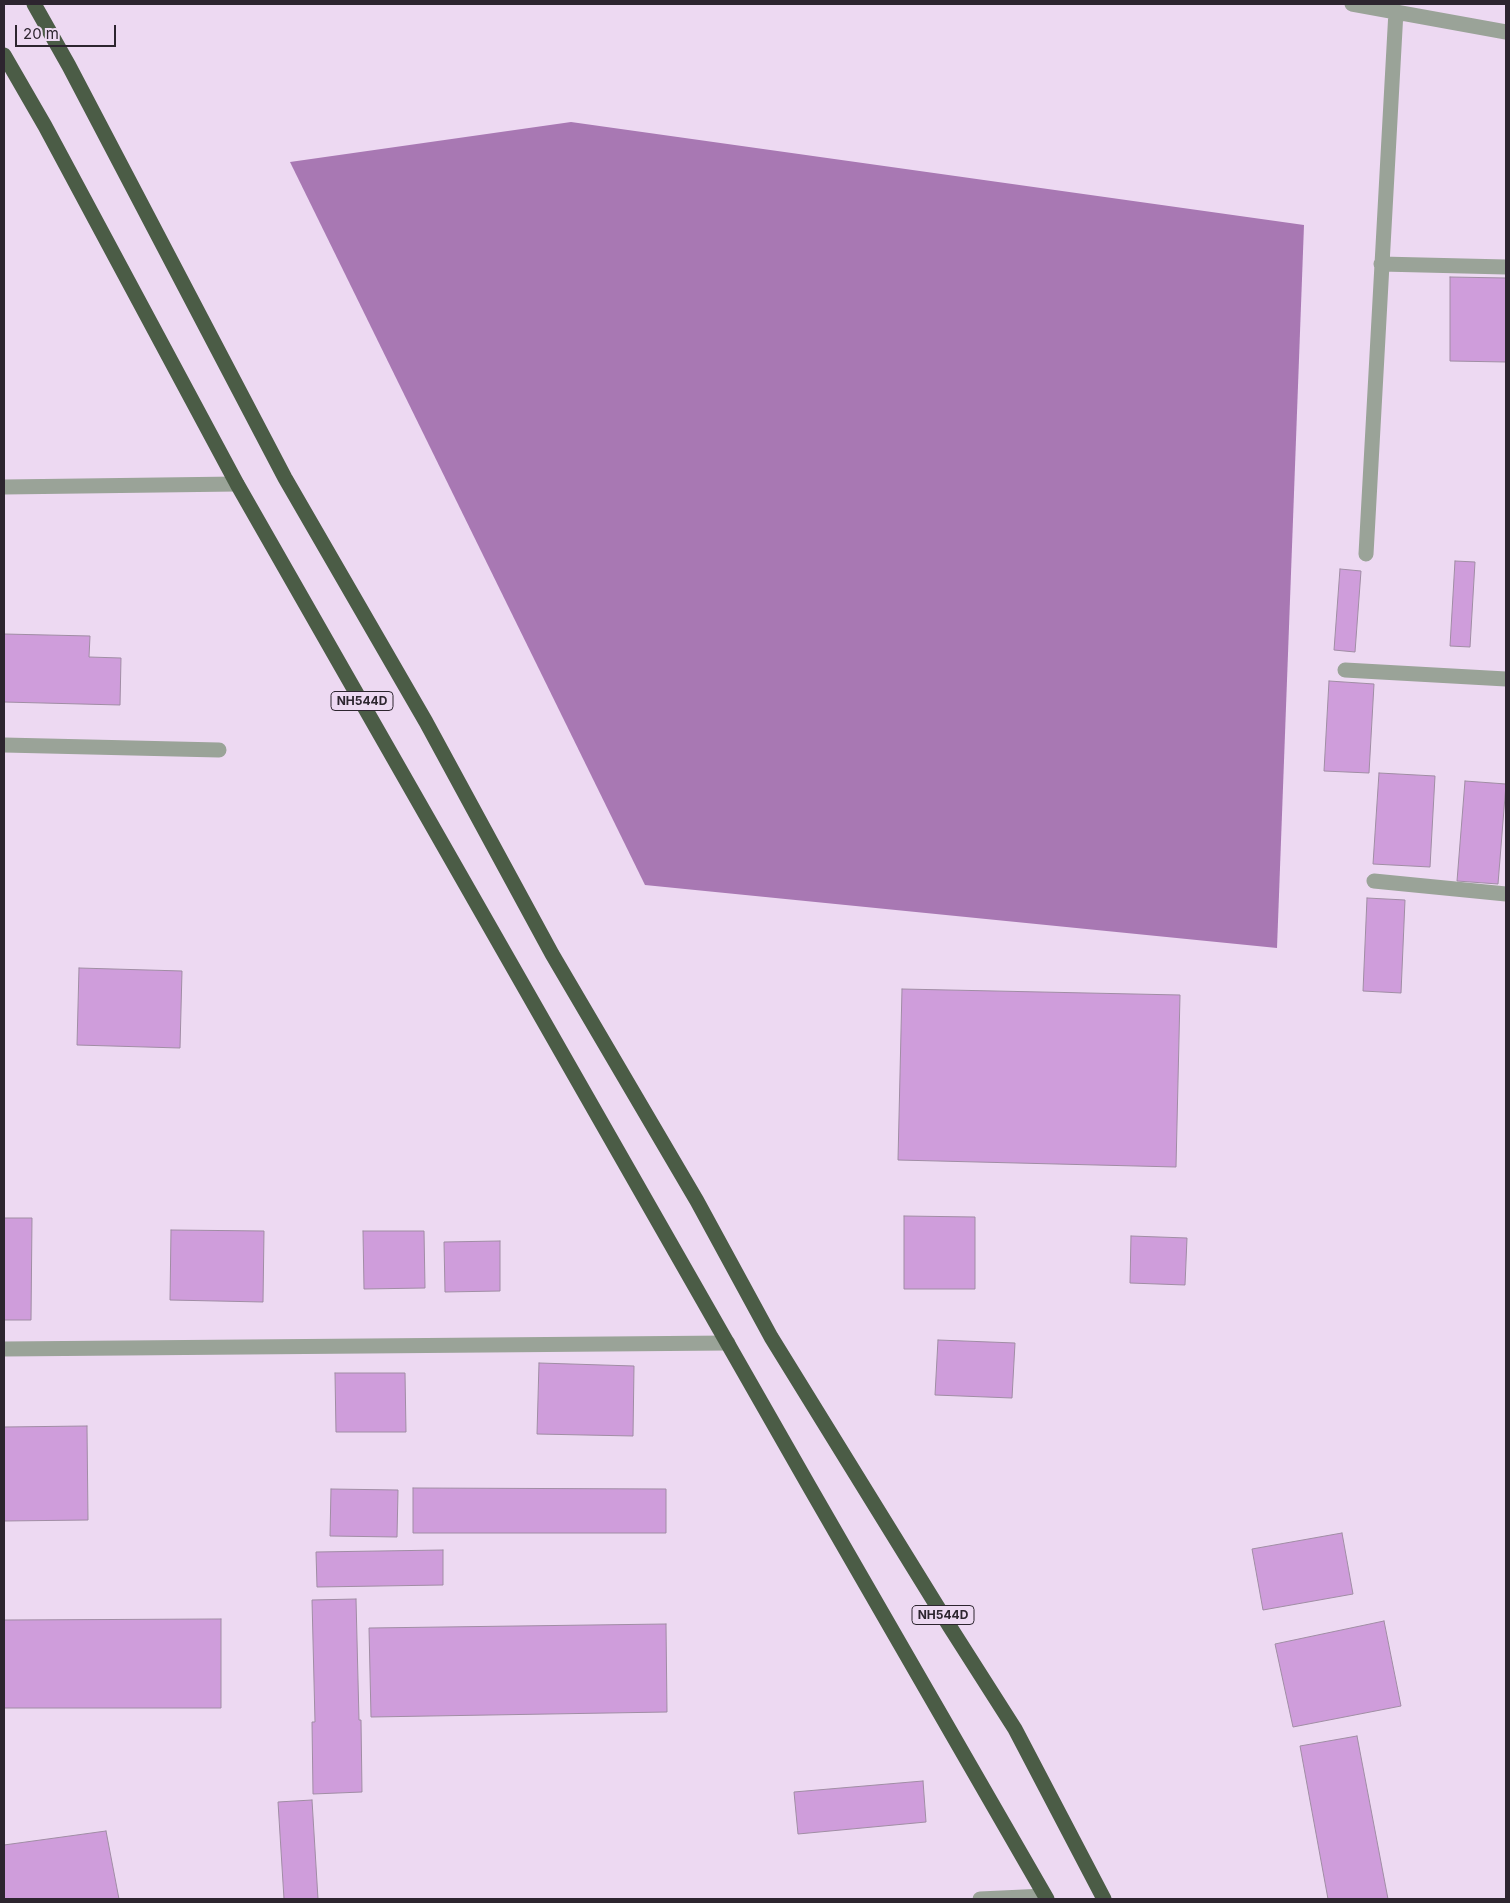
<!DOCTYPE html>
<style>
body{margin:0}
#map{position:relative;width:1510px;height:1903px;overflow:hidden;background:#edd9f2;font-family:Inter,sans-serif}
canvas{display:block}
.frame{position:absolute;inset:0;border:5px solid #2d252f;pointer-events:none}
.scale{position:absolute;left:15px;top:25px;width:101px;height:22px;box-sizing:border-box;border:2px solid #2d252f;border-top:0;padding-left:6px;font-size:15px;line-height:18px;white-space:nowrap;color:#2d252f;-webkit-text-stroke:4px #edd9f2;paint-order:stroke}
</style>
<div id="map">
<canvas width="1510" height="1903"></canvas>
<div class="frame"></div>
<div class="scale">20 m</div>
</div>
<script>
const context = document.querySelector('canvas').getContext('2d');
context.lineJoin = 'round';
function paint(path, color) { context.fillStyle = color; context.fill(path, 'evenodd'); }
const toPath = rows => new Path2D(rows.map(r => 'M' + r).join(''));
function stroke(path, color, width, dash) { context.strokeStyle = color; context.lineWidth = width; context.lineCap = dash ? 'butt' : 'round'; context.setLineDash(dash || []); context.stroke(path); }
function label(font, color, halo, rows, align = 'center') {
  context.font = font + ' Inter,sans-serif'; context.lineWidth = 5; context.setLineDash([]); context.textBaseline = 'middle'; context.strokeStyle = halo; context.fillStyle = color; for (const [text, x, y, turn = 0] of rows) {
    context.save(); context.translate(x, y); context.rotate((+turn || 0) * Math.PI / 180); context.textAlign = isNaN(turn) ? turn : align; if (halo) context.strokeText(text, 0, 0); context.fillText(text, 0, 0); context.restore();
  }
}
const water = toPath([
 [571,122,1304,225,1277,948,645,885,290,162]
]);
const building = toPath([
 [1450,277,1506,278,1506,362,1450,361,1450,277],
 [1455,561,1475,562,1470,647,1450,646,1455,561],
 [1340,569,1361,571,1355,652,1334,650,1340,569],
 [4,634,90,636,89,657,121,658,120,705,4,702,4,634],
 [1329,681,1374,684,1369,773,1324,771,1329,681],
 [1379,773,1435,776,1430,867,1373,864,1379,773],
 [1465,781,1506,784,1498,884,1457,881,1465,781],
 [1367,898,1405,900,1401,993,1363,991,1367,898],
 [79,968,182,971,180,1048,77,1045,79,968],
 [902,989,1180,995,1176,1167,898,1160,902,989],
 [904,1216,975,1217,975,1289,904,1289,904,1216],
 [4,1218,32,1218,31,1320,4,1320,4,1218],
 [171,1230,264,1231,263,1302,170,1300,171,1230],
 [363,1231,424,1231,425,1288,364,1289,363,1231],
 [1131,1236,1187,1238,1185,1285,1130,1283,1131,1236],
 [500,1241,500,1291,445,1292,444,1242,500,1241],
 [938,1340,1015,1343,1012,1398,935,1395,938,1340],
 [539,1363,634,1366,633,1436,537,1434,539,1363],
 [335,1373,405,1373,406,1432,336,1432,335,1373],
 [87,1426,88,1520,4,1521,4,1427,87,1426],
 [413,1488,666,1489,666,1533,413,1533,413,1488],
 [331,1489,398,1490,397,1537,330,1536,331,1489],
 [1342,1533,1353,1594,1263,1610,1252,1549,1342,1533],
 [443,1550,443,1585,317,1587,316,1552,443,1550],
 [356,1599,359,1720,361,1720,362,1792,313,1794,312,1722,315,1722,312,1600,356,1599],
 [221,1619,221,1708,4,1708,4,1620,221,1619],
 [1384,1621,1401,1706,1293,1727,1275,1644,1384,1621],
 [666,1624,667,1712,371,1717,369,1628,666,1624],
 [1357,1736,1388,1899,1328,1899,1300,1746,1357,1736],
 [923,1781,926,1822,798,1834,794,1792,923,1781],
 [312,1800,318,1899,284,1899,278,1802,312,1800],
 [106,1831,119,1899,4,1899,4,1845,106,1831]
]);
const lane = toPath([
 [4,745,219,750]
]);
const street = toPath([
 [1352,4,1506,32],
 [1381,264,1506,267],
 [4,487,237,484],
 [1366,554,1396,11],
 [1345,670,1506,679],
 [1374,881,1506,894],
 [4,1349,728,1343],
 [980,1899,1045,1896]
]);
const highway = toPath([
 [34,4,69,66,285,478,426,722,552,954,697,1201,771,1337,950,1627,1015,1729,1104,1899],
 [4,55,45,126,237,484,809,1486,1047,1899]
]);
const shields = [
 [362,701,62],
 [943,1615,62]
];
const shieldNames = [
 ["NH544D",362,701],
 ["NH544D",943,1615]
];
paint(water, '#a878b3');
paint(building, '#cf9ddb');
stroke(building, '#a08da4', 1);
stroke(lane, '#9aa398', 15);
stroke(street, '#9aa398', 15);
stroke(highway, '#4b5c46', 15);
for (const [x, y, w] of shields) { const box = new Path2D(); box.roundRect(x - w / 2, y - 9.5, w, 19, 4); context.fillStyle = '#edd9f2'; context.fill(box); stroke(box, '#2d252f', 1); }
label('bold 12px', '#2d252f', null, shieldNames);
</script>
